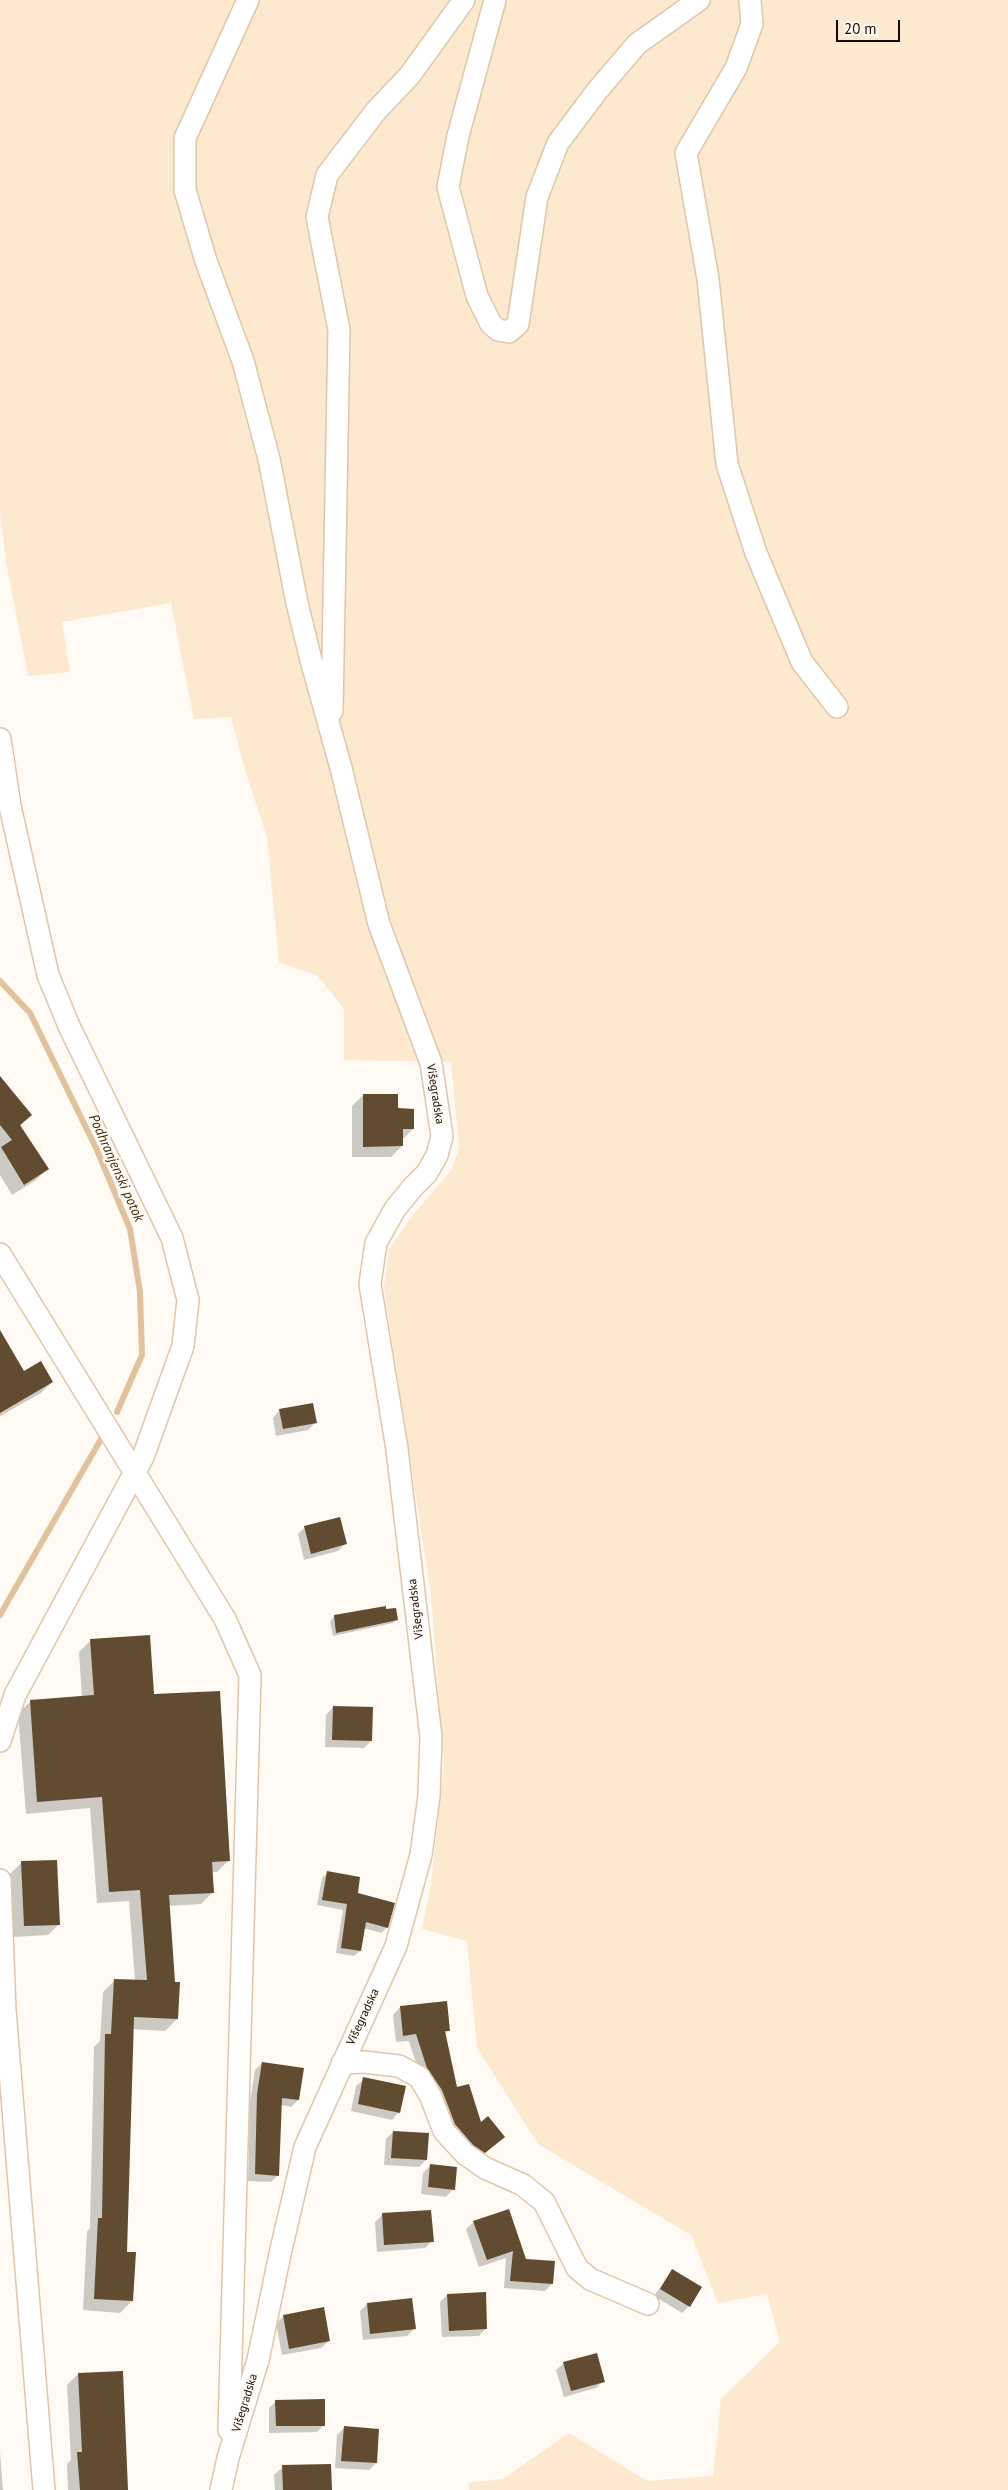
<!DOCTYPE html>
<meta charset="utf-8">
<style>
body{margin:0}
#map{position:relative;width:1008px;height:2490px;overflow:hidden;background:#fffaf3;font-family:"PT Sans",sans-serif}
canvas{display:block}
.scale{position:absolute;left:836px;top:20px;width:64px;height:22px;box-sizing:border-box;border:2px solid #140b03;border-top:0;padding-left:6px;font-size:15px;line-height:18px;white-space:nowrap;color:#140b03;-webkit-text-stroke:4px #fffaf3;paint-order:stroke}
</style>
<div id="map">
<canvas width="1008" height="2490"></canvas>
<div class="scale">20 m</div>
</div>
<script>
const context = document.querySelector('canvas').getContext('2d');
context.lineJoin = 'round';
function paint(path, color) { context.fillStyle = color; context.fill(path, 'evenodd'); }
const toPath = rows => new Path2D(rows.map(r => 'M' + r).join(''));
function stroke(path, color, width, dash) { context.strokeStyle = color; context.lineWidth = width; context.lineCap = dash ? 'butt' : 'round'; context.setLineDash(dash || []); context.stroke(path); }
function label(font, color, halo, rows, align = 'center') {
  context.font = font + ' "PT Sans",sans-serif'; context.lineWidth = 5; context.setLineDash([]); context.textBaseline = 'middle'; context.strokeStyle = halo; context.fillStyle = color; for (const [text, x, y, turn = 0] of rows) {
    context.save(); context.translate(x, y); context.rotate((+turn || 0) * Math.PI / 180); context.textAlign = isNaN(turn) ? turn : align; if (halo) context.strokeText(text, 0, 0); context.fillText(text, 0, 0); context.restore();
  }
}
const green = toPath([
 [0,0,1008,0,1008,2490,469,2490,469,2483,503,2479,569,2433,647,2481,713,2476,721,2399,780,2342,767,2294,718,2303,691,2235,538,2144,477,2048,467,1941,422,1929,431,1884,444,1765,431,1595,384,1287,389,1250,408,1221,452,1169,459,1147,451,1062,344,1060,344,1009,318,976,279,962,267,837,244,767,231,717,194,719,171,603,62,622,70,672,28,676,6,561,0,513]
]);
const shadow = toPath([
 [0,1078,31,1115,20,1126,47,1169,36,1180,12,1195,0,1175],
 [363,1095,397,1110,413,1129,402,1140,402,1146,391,1157,352,1157,352,1106],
 [0,1332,24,1373,52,1382,41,1393,0,1416],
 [280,1410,315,1423,308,1430,276,1436,273,1418],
 [305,1527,345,1544,338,1551,304,1560,298,1534],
 [385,1610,396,1620,393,1623,333,1636,330,1622,334,1616],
 [91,1640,153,1695,229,1860,217,1872,212,1872,213,1892,201,1904,168,1906,177,2019,165,2031,132,2029,126,2253,132,2301,120,2313,83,2310,87,2231,90,2228,94,2047,100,2041,103,1992,115,1980,135,1981,129,1901,97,1903,90,1808,26,1814,18,1713,30,1702,82,1698,79,1652],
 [333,1707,371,1741,364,1748,325,1747,326,1715],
 [21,1863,59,1924,48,1935,13,1937,10,1874],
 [328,1872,356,1894,387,1927,381,1933,363,1928,360,1951,354,1956,336,1953,343,1910,317,1905,322,1878],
 [400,2007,449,2030,445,2034,456,2089,496,2144,477,2159,466,2152,420,2075,409,2041,396,2042,393,2015],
 [262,2063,298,2100,291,2107,281,2105,278,2175,271,2182,248,2181,250,2102,255,2070],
 [364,2079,399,2112,392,2120,351,2111,356,2086],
 [393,2132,426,2160,419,2167,384,2165,386,2139],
 [430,2166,453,2189,446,2197,421,2194,423,2173],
 [508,2210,525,2261,552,2284,545,2291,504,2288,506,2258,479,2267,466,2229,474,2222],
 [382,2215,432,2241,425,2248,377,2252,375,2222],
 [672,2270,689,2306,682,2313,654,2296],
 [447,2295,486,2328,479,2336,442,2337,440,2302],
 [367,2304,415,2328,407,2336,363,2340,360,2311],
 [284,2316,329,2341,321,2348,282,2355,276,2323],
 [564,2363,603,2381,596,2388,564,2397,556,2370],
 [78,2374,126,2490,68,2490,67,2464,71,2460,67,2385],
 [276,2401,324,2425,317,2432,269,2433,269,2408],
 [344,2428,376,2463,369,2470,335,2468,337,2435],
 [0,2452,3,2490,0,2490],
 [283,2467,330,2490,275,2490,274,2475]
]);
const stream = toPath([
 [0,981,30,1013,97,1150,130,1229,140,1292,142,1355,117,1412],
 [0,1615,101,1439]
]);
const building = toPath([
 [0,1076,32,1115,20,1125,49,1169,24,1185,1,1147,12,1140,0,1125],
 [363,1094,398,1094,398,1108,414,1109,414,1129,403,1129,403,1146,363,1147],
 [0,1330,24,1371,41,1361,53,1382,0,1413],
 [313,1403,317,1423,283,1429,279,1409],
 [340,1517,347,1544,311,1554,304,1526],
 [386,1606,386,1609,396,1608,398,1620,336,1633,334,1615],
 [150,1635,154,1694,220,1691,230,1861,212,1862,214,1893,169,1895,175,1982,180,1982,178,2019,134,2017,127,2252,136,2252,133,2301,94,2299,98,2218,102,2218,105,2034,111,2034,114,1979,147,1980,140,1890,109,1892,102,1797,37,1802,30,1700,94,1695,90,1639],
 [333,1706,373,1707,372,1741,332,1740],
 [57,1860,60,1925,24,1926,21,1861],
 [327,1871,360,1877,358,1893,395,1903,388,1928,366,1922,361,1951,341,1948,347,1904,322,1900],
 [447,2001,450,2031,445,2031,457,2087,469,2084,481,2122,488,2116,505,2137,485,2153,473,2145,455,2124,442,2090,427,2068,416,2034,403,2036,400,2006],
 [262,2062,304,2068,299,2100,282,2098,279,2176,255,2174,257,2094],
 [363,2077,406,2086,400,2113,358,2104],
 [393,2131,429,2133,427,2160,391,2158],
 [430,2164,457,2167,455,2190,428,2187],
 [509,2209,526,2259,555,2261,553,2284,510,2281,513,2251,487,2260,473,2221],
 [431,2210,434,2242,384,2245,382,2213],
 [672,2269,702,2287,690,2307,660,2289],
 [486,2292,487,2329,449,2331,447,2294],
 [412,2298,416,2329,370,2334,367,2303],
 [324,2307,330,2341,289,2349,283,2315],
 [597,2353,605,2382,571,2391,563,2362],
 [123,2371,128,2490,80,2490,77,2452,82,2452,78,2373],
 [325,2399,325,2426,276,2426,275,2400],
 [344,2426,379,2429,377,2463,341,2461],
 [331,2464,332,2490,283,2490,282,2465]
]);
const minor = toPath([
 [495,0,458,136,448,187,477,296,491,324,498,330,509,332,518,324,537,197,558,143,597,91,637,44,699,0],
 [750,0,752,24,736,68,686,153,708,279,727,464,756,553,802,662,837,707],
 [332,711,339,330,317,217,327,175,376,111,410,75,464,0],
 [0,739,10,806,48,975,69,1026,172,1238,188,1300,183,1346,143,1457,15,1695,0,1741],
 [0,1254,225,1619,250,1675,229,2430],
 [0,1880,5,2010,44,2490],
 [342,2063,364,2062,399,2066,419,2077,430,2095,444,2131,465,2154,485,2168,523,2185,544,2202,577,2268,590,2279,648,2304],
 [221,2490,228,2458,258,2360,280,2254,305,2147,396,1946,421,1855,429,1796,431,1737,397,1449,370,1284,376,1243,395,1209,413,1187,427,1173,437,1155,442,1136,431,1063,379,924,341,768,311,660,297,603,269,459,243,361,206,261,185,190,185,138,248,0]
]);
const streetNames = [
 ["Višegradska",435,1094,81],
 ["Višegradska",416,1609,-97],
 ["Višegradska",363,2017,-65],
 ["Višegradska",245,2403,-73]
];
const waterNames = [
 ["Podhranjenski potok",116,1168,66]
];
paint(green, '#fde8d0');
paint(shadow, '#0003');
stroke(stream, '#e1c29e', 6);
paint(building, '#614b31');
stroke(minor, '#e0c6a8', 24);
stroke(minor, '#fff', 21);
label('12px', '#140b03', '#fffaf3', streetNames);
label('italic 14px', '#3e280a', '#fffaf3', waterNames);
</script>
